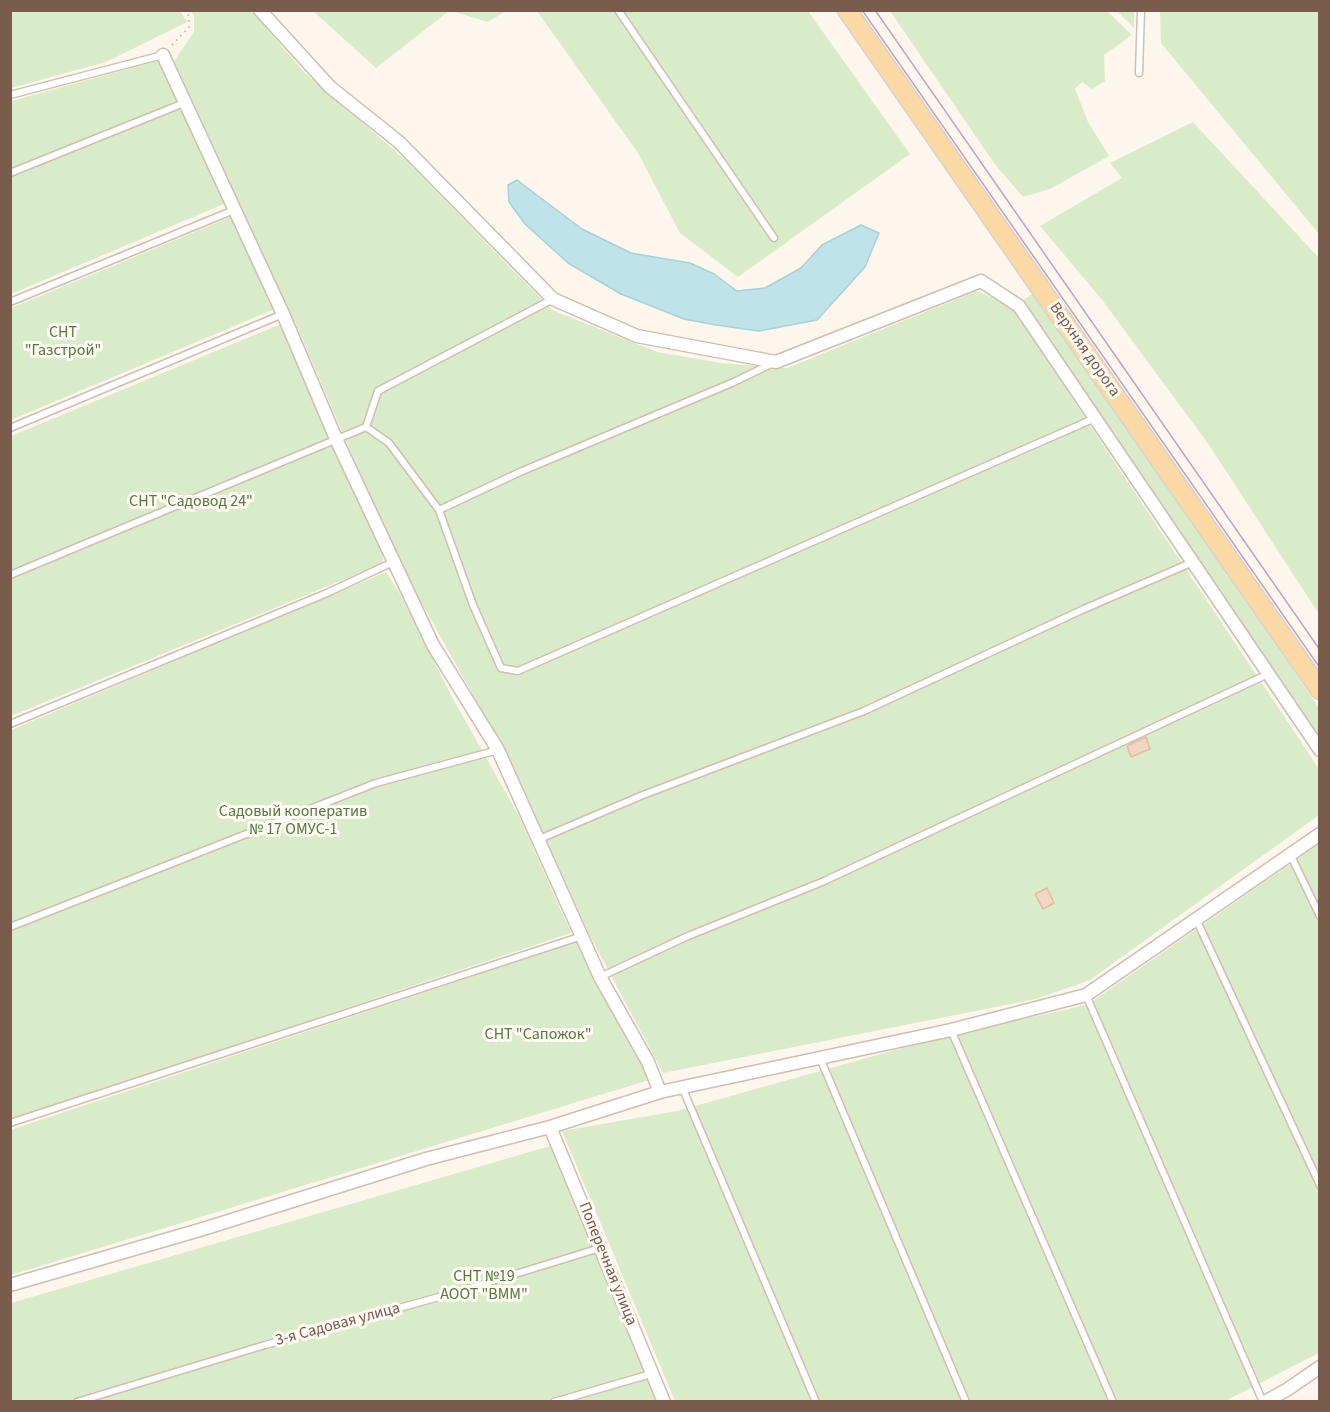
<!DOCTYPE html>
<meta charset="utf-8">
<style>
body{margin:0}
#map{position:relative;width:1330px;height:1412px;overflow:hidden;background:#fdf6ec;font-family:"Source Sans 3",sans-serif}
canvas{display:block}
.frame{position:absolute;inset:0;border:12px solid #7a5c4d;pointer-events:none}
</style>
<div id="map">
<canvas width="1330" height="1412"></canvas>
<div class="frame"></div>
</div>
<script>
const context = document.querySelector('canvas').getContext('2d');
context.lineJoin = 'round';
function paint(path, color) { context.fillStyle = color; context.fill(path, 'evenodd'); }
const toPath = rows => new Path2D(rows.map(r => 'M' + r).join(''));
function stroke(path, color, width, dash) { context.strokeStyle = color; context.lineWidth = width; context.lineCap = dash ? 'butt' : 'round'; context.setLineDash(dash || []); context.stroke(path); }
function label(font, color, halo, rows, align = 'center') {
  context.font = font + ' "Source Sans 3",sans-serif'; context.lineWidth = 6; context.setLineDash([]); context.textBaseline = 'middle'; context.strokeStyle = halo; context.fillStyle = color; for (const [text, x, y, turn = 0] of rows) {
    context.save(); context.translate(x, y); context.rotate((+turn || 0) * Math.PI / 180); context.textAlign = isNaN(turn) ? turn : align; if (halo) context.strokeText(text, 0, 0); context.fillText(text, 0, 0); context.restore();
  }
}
const green = toPath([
 [11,10,180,11,187,22,106,62,11,88],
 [191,11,252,11,304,72,408,162,552,310,657,352,721,363,787,368,977,291,1010,305,1319,769,1319,815,1090,980,1036,999,663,1073,591,938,511,763,397,559,298,329,174,61,194,32,194,16],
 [313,11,449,11,376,68],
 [451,11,506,11,488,22],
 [537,11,808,11,910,154,738,277,680,233,638,153],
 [890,11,1107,11,1132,35,1104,55,1105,81,1092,89,1082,82,1075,89,1088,122,1109,156,1050,189,1023,197,994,163],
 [1117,11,1134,11,1134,28],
 [1160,11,1319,11,1319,234,1161,43],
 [161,60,226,203,11,294,11,101],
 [1193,122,1319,258,1319,614,1209,445,1103,301,1040,226,1122,178,1110,163],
 [231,217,275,309,11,420,11,308],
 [1035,292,1319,708,1319,742,1023,300],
 [281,324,384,551,382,564,11,716,11,436],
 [386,572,399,592,452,697,520,818,571,933,11,1120,11,730],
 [1319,844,1319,1353,1225,1401,675,1401,562,1131,677,1111,949,1035,1087,1005],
 [576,942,649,1080,11,1275,10,1130],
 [550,1146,659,1401,11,1402,11,1303]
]);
const water = toPath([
 [517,180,582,229,631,253,690,263,714,274,737,291,765,288,801,268,822,245,861,225,879,233,865,267,817,320,759,331,716,325,684,319,621,294,568,263,525,224,509,202,508,185,517,180]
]);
const building = toPath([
 [1146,737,1150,749,1131,757,1127,746,1146,737],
 [1047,888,1054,903,1043,909,1035,894,1047,888]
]);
const path = toPath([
 [172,45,189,27,189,17,186,10]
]);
const lane = toPath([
 [618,10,774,238],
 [1139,73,1141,10],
 [10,95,163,55],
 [10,173,184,103],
 [10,302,234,210],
 [366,427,378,391,553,299],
 [10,428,283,314],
 [439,510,473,605,501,668,518,671,1093,419],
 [10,575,366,427,389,443,439,510,520,472,734,382,773,363],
 [10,724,327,593,393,562],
 [537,840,643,795,864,711,1084,609,1193,562],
 [1290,854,1320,916],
 [1196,919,1320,1185],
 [10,927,376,783,498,750],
 [600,977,688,936,822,882,1266,675],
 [1086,995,1263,1402],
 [951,1030,1113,1402],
 [820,1058,966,1402],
 [682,1087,816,1402],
 [10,1123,582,936],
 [77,1402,265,1345,457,1292,600,1248],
 [554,1402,651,1374]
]);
const street = toPath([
 [260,10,330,87,399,142,553,299,637,336,776,362,981,281,1019,306,1320,750],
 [163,55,283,314,337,441,433,645,498,750,600,977,648,1062,660,1092],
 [550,1127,664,1402],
 [10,1285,203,1229,426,1159,550,1127,660,1092,951,1030,1086,995,1320,834],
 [1265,1402,1288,1389,1320,1367]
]);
const primary = toPath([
 [847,10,1320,690]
]);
const tram = toPath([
 [862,10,1320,668],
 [875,10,1320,650]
]);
const parkNames = [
 ["СНТ",63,333],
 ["\"Газстрой\"",63,351],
 ["СНТ \"Садовод 24\"",191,502],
 ["Садовый кооператив",293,812],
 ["№ 17 ОМУС-1",293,830],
 ["СНТ \"Сапожок\"",538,1035],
 ["СНТ №19",484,1277],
 ["АООТ \"ВММ\"",484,1295]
];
const streetNames = [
 ["Верхняя дорога",1084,350,55],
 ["Поперечная улица",607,1264,68],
 ["3-я Садовая улица",338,1325,-15]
];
paint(green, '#d8ecc9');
paint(water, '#bfe3e8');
stroke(water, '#a5d3da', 1.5);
paint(building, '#f3d5c3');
stroke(building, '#e6bba3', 1.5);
stroke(lane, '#d1beb0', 9);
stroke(street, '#d1beb0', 15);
stroke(primary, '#dad1cd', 21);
stroke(path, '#d9b8a5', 2, [1.5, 4.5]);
stroke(lane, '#fff', 6);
stroke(street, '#fff', 12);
stroke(primary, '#fbd9a5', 18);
stroke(tram, '#b9a8c9', 1.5);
label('16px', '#537a41', '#fffaf3', parkNames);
label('16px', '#7a5c4d', '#fffaf3', streetNames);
</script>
